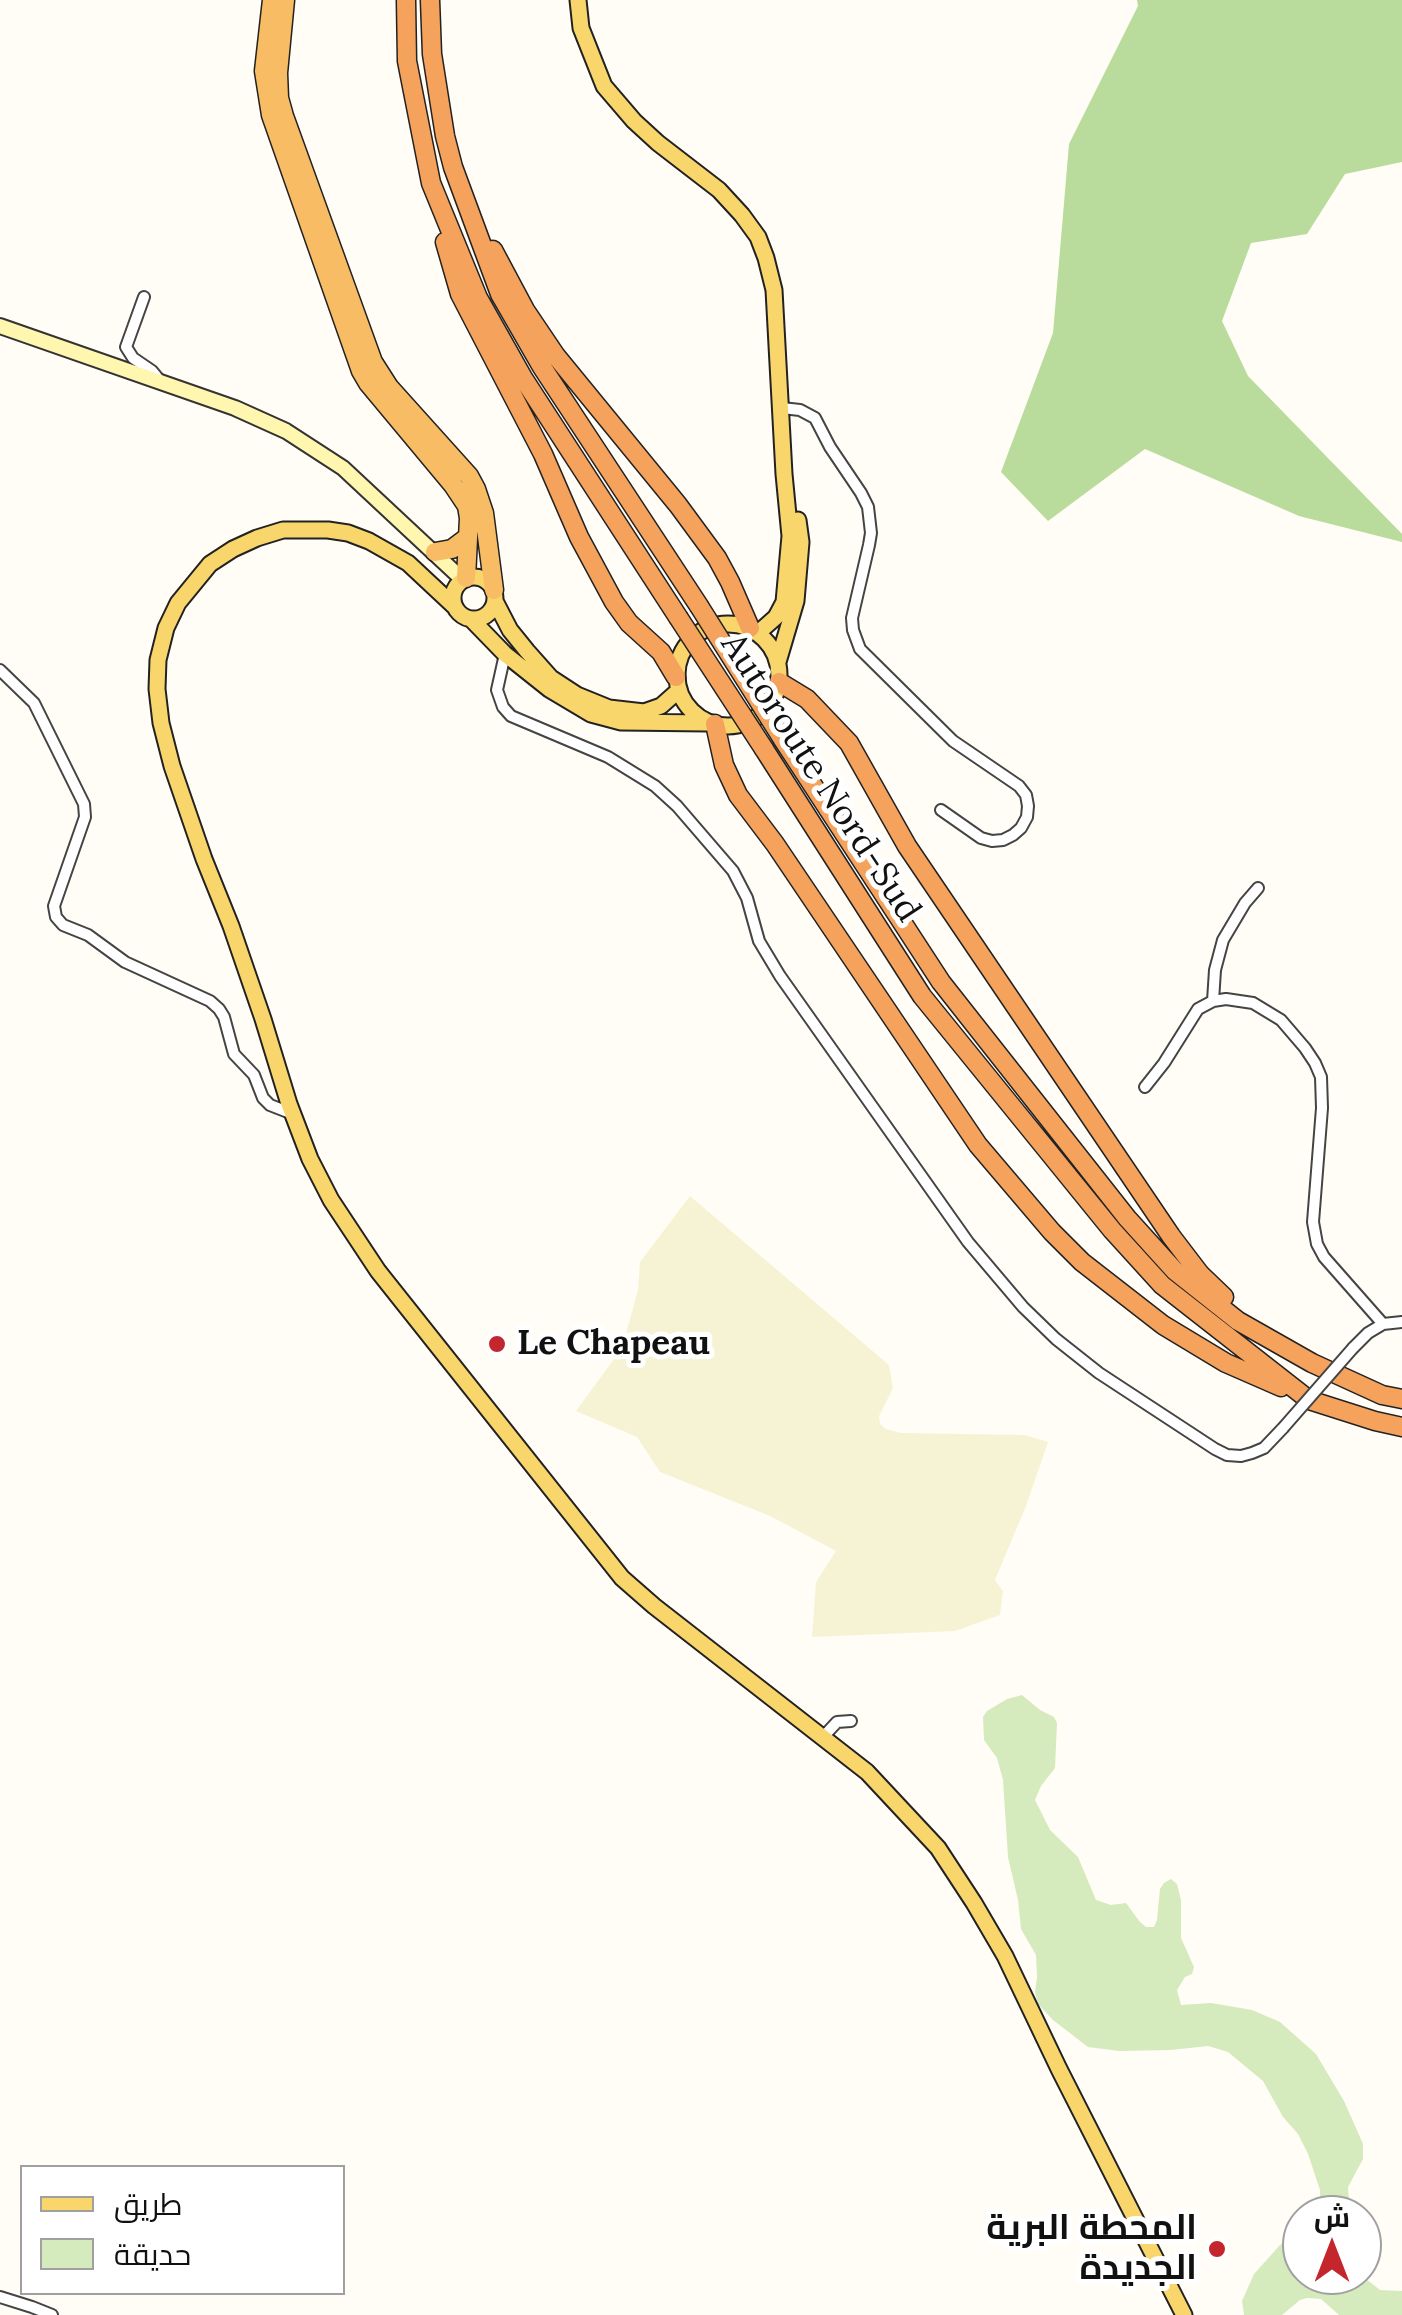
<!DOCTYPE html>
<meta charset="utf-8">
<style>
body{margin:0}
#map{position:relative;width:1402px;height:2315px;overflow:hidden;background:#fffdf5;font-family:Lora,Cairo,serif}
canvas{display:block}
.legend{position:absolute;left:20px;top:2165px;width:325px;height:130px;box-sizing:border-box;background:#fff;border:2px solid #a0a0a0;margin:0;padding:12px 18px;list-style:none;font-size:30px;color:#111}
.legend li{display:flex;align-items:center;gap:20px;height:50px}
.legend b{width:50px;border:2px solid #a0a0a0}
.north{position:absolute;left:1282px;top:2195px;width:100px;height:100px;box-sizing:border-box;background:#fff;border:2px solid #a0a0a0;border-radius:50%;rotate:0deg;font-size:28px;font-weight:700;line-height:40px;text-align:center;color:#111}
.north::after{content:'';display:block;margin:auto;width:35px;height:45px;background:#c4262e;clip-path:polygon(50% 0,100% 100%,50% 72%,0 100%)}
</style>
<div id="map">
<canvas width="1402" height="2315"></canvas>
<ul class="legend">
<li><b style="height:12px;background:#f9d66b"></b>طريق</li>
<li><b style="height:28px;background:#d5ebbd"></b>حديقة</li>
</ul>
<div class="north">ش</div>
</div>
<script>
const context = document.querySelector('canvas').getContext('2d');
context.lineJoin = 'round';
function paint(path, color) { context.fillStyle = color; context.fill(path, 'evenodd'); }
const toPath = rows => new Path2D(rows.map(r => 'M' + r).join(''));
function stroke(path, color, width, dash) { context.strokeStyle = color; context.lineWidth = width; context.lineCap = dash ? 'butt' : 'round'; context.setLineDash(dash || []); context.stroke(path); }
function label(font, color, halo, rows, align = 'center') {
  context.font = font + ' Lora,Cairo,serif'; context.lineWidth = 10; context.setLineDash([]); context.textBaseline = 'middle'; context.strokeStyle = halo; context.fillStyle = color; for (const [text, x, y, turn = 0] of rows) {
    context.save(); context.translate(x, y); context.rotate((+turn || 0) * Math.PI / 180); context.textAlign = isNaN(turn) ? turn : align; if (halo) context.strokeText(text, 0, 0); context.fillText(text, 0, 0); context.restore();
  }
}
const farmland = toPath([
 [690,1196,889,1365,893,1388,879,1416,880,1424,886,1429,901,1433,1025,1435,1048,1442,1026,1506,995,1580,1003,1591,1000,1615,955,1631,812,1637,816,1582,836,1551,770,1516,660,1472,637,1437,576,1411,622,1348,638,1290,640,1262]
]);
const green = toPath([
 [1022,1695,1040,1710,1054,1717,1057,1723,1055,1768,1041,1786,1035,1800,1050,1830,1078,1857,1096,1900,1111,1905,1126,1903,1140,1922,1146,1927,1154,1927,1157,1920,1160,1889,1164,1883,1171,1879,1177,1884,1181,1900,1181,1938,1194,1967,1192,1974,1185,1977,1177,1990,1181,2005,1211,2003,1252,2010,1280,2022,1316,2054,1344,2101,1363,2144,1363,2159,1348,2187,1350,2215,1320,2215,1320,2190,1308,2154,1298,2134,1283,2117,1263,2081,1228,2052,1208,2046,1171,2050,1119,2051,1088,2047,1053,2020,1038,2004,1035,1992,1037,1977,1036,1955,1021,1929,1018,1900,1008,1857,1003,1780,997,1758,984,1740,983,1717,987,1711,1007,1699],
 [1302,2231,1302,2275,1361,2275,1380,2290,1402,2291,1402,2315,1339,2315,1321,2299,1307,2298,1300,2300,1282,2315,1244,2315,1242,2301,1254,2274,1280,2245]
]);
const forest = toPath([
 [1137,0,1402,0,1402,162,1345,174,1307,234,1251,243,1222,321,1248,376,1402,534,1402,542,1299,516,1145,449,1048,521,1001,472,1053,333,1069,144,1138,6]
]);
const minor = toPath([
 [144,297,126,347,133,358,152,371,161,382],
 [782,408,800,410,815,418,830,447,861,493,868,507,871,533,869,545,852,618,853,630,860,649,953,741,1019,786,1026,795,1028,806,1027,817,1021,828,1013,835,1003,840,992,841,981,838,941,810],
 [505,654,497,690,503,707,511,716,608,757,655,786,677,806,733,871,747,898,759,941,780,976,968,1242,1023,1307,1056,1339,1099,1373,1215,1449,1227,1455,1241,1456,1252,1453,1264,1448,1283,1428],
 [0,670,34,703,84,804,85,817,54,906,56,917,63,925,88,935,125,962,210,1001,219,1009,224,1017,234,1054,254,1075,263,1098,270,1105,293,1114],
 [1213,1001,1215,970,1223,940,1245,903,1258,888],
 [1145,1087,1164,1063,1198,1009,1213,1001,1226,999,1253,1003,1281,1020,1305,1048,1315,1063,1321,1077,1322,1108,1313,1222,1317,1244,1324,1257,1383,1324],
 [1353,1348,1368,1333,1383,1324,1402,1322],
 [823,1737,837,1722,851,1721],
 [0,2297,32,2307,52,2315]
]);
const secondary = toPath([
 [0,326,235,408,286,431,343,468,463,580]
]);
const primary = toPath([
 [578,0,581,28,604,86,634,121,658,143,719,190,742,215,758,237,766,258,774,290,784,474,790,536,784,602,776,617,758,633],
 '453 598a21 21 0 1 1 42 0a21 21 0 1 1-42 0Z',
 [495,601,510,630,527,651,551,678,577,695,609,708,644,712,661,706,679,690],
 [454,606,408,563,369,541,348,533,328,530,283,530,257,538,233,549,210,564,178,603,166,628,158,660,157,689,161,723,172,766,204,859,231,926,263,1019,289,1104,310,1159,331,1200,378,1271,622,1578,654,1606,867,1772,938,1848,974,1903,1005,1956,1059,2069,1184,2315],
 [471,619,505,654,549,689,591,714,621,722,707,723],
 '677 675a51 51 0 1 1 102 0a51 51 0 1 1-102 0Z',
 [778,662,796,601,801,542,798,520]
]);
const trunk = toPath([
 [272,0,264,71,271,115,361,371,368,383,453,485,467,506,469,518,466,578],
 [285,0,278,73,279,98,284,116,373,362,389,387,469,476,476,489,484,513,494,590],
 [435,552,452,549,468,537]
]);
const motorway = toPath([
 [406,0,407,61,431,183,478,298,523,378,678,617],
 [430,0,432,54,445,136,453,167,500,294,542,367,699,606],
 [445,242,460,294,543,454,579,537,614,602,629,623,661,652,676,677],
 [493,250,525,310,556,356,678,505,717,558,730,582,750,628],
 [779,682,807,699,849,743,907,846,1171,1236,1200,1274,1224,1297],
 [715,724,724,765,738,795,775,844,978,1145,1052,1232,1082,1262,1163,1325,1226,1363,1281,1387],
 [782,738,941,982,1127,1218,1175,1271,1238,1321,1312,1363,1382,1395,1402,1399],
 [764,749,922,996,1112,1230,1162,1285,1309,1400,1375,1421,1402,1427]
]);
const minorBridge = toPath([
 [1283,1428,1353,1348]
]);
const motorwayBridge = toPath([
 [699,606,782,738],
 [678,617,764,749]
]);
const markers = [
 [497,1344,10,"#c4262e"],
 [1217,2249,10,"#c4262e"]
];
const streetNames = [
 ["Autoroute Nord-Sud",820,778,57]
];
const poiNames = [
 ["Le Chapeau",517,1344],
 ["المحطة البرية",1197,2229,"right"],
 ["الجديدة",1197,2269,"right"]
];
paint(farmland, '#f6f3d4');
paint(green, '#d5ebbd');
paint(forest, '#b9dc9c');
stroke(minor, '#444', 14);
stroke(secondary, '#333', 18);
stroke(primary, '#222', 19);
stroke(trunk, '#222', 21);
stroke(motorway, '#222', 21);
stroke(minor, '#fff', 10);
stroke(secondary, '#fff6b0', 14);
stroke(primary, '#f9d66b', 15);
stroke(trunk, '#f7bc64', 18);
stroke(motorway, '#f5a25d', 18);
stroke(minorBridge, '#444', 14, []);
stroke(motorwayBridge, '#222', 21, []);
stroke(minorBridge, '#fff', 10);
stroke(motorwayBridge, '#f5a25d', 18);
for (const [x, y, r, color] of markers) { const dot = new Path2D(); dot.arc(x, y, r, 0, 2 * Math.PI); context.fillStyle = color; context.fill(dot); stroke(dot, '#fff', 4); }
label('35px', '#111', '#fff', streetNames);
label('bold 35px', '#111', '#fff', poiNames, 'left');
</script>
